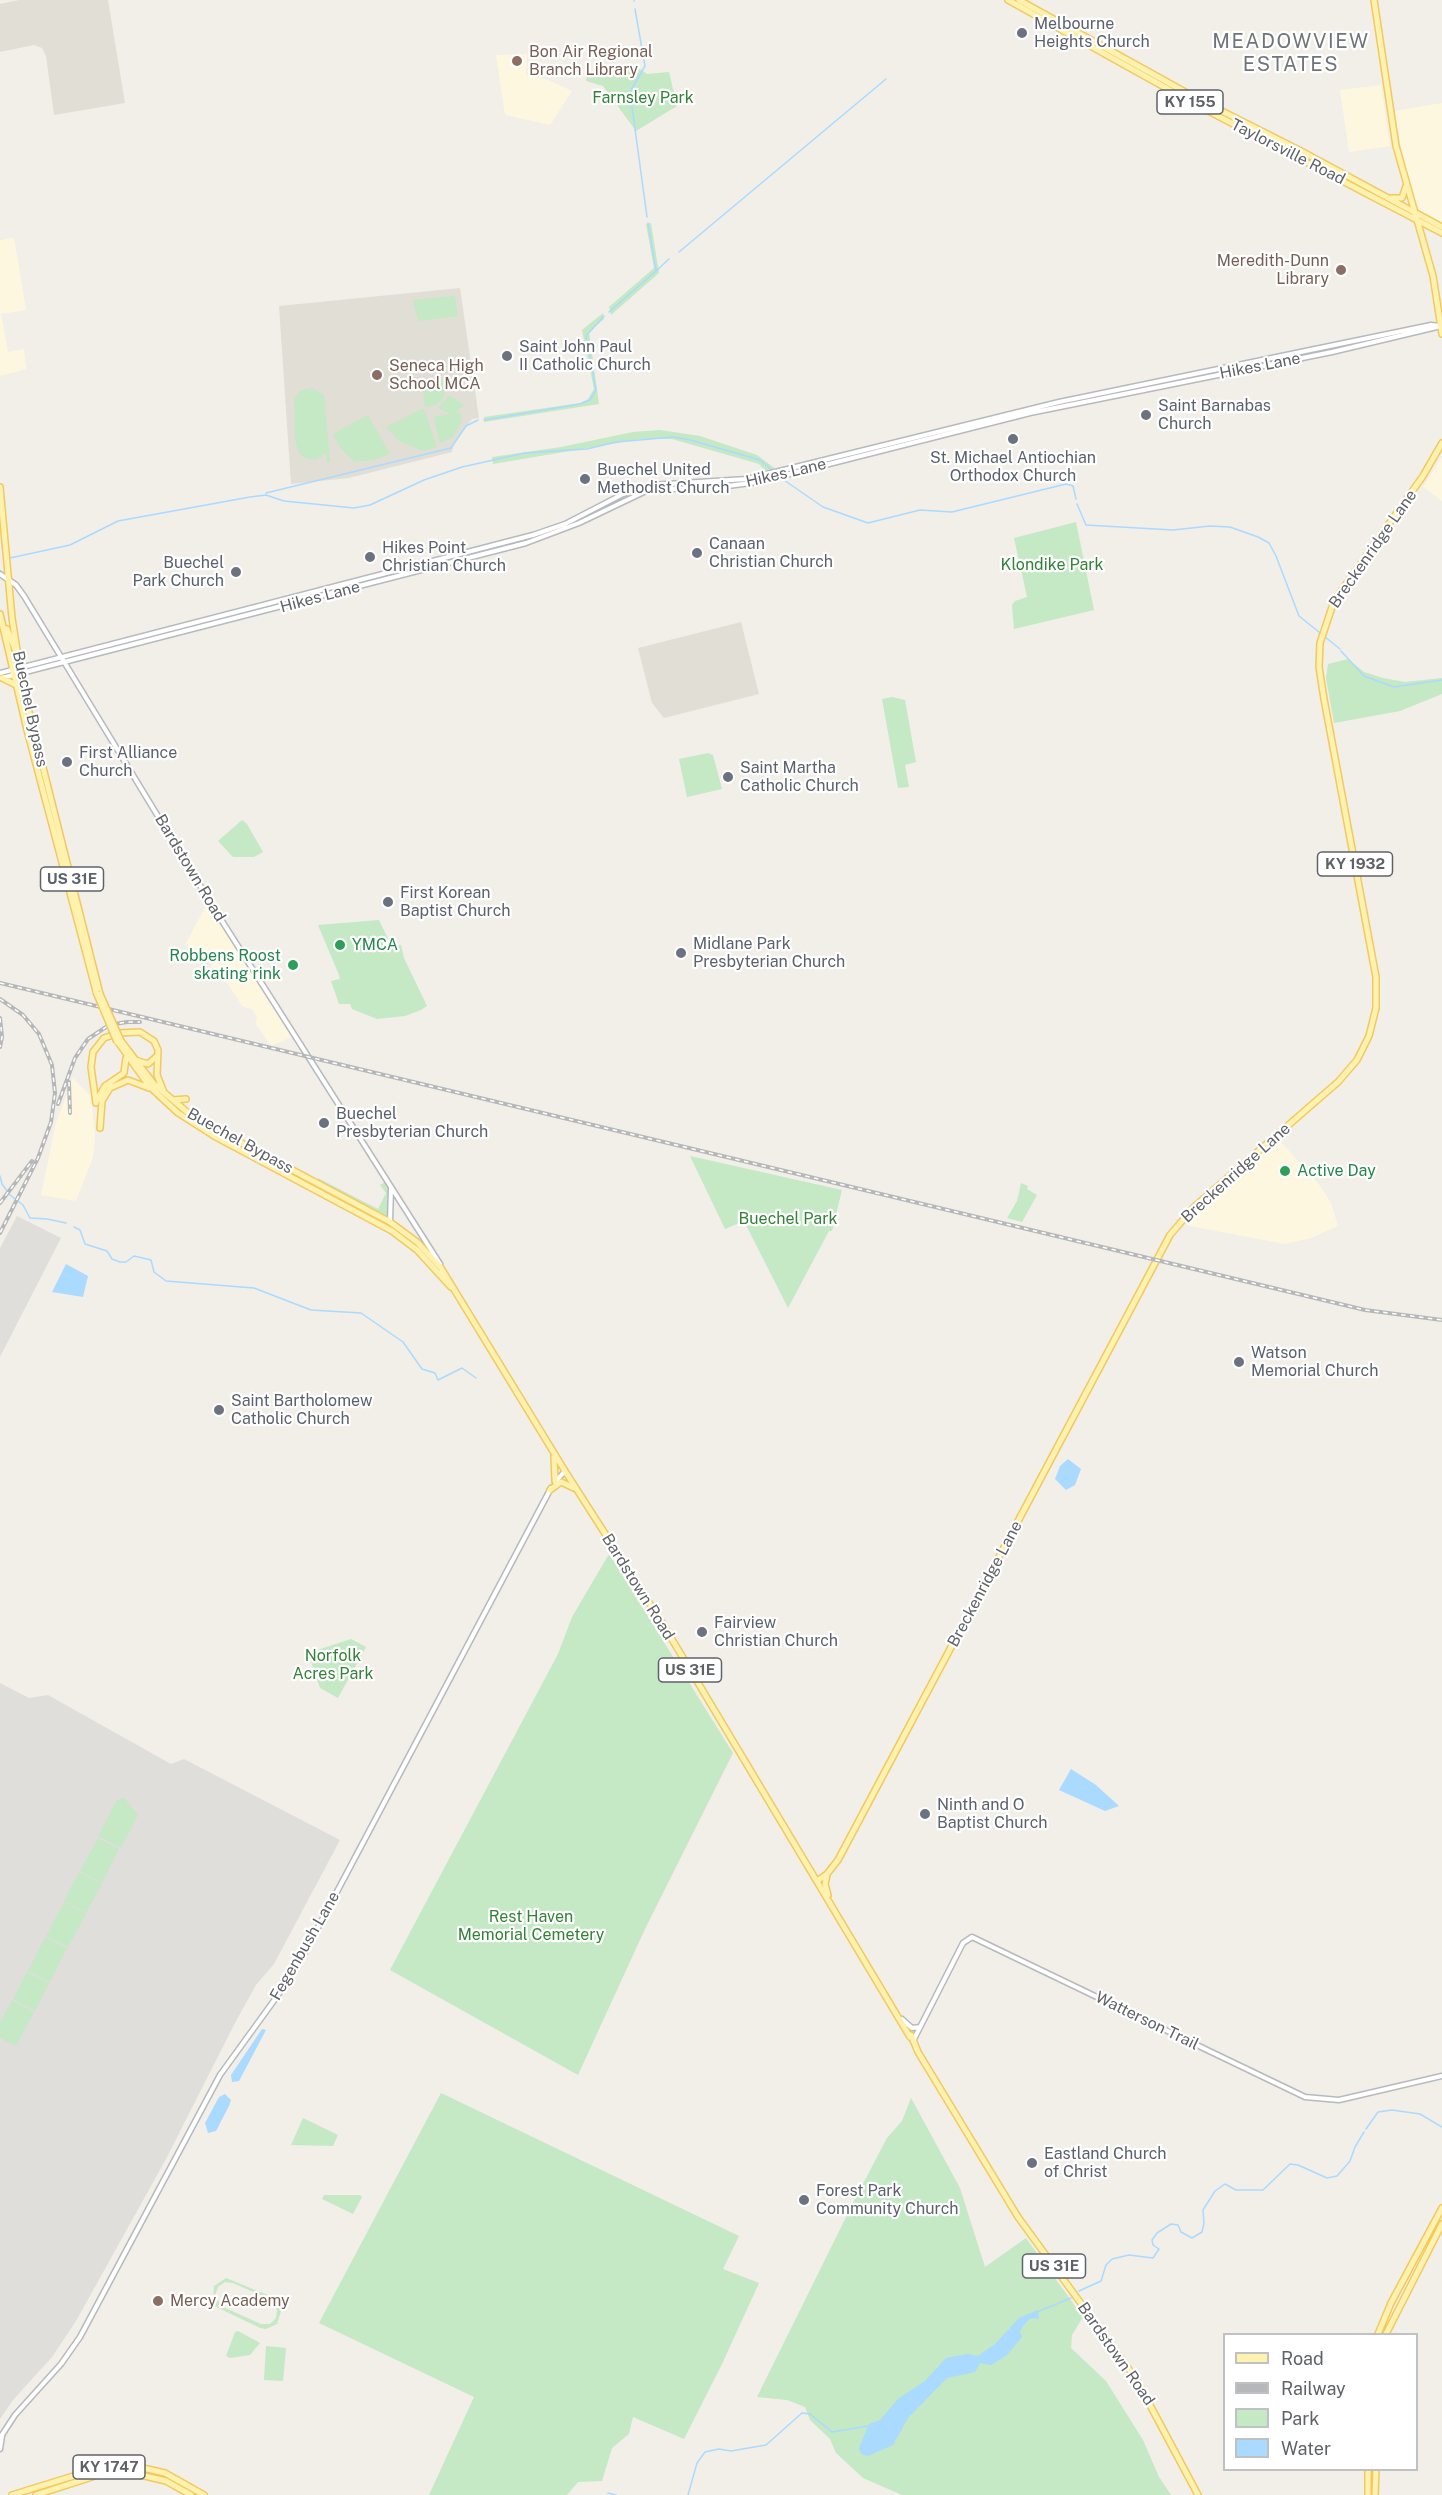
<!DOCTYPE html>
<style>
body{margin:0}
#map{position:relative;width:1442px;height:2495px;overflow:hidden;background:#f1efe8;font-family:"Public Sans",sans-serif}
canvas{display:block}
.legend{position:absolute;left:1223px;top:2333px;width:195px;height:138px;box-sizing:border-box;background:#fff;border:2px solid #bfc1c3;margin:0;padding:8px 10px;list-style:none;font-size:18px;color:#5f6368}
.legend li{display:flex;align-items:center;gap:12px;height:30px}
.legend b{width:30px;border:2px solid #bfc1c3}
</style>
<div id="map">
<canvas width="1442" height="2495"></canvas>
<ul class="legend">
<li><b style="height:8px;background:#fff2af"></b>Road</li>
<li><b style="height:8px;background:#b6b7b8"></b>Railway</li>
<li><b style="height:16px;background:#c5e8c5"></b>Park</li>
<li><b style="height:16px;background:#aadaff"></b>Water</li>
</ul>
</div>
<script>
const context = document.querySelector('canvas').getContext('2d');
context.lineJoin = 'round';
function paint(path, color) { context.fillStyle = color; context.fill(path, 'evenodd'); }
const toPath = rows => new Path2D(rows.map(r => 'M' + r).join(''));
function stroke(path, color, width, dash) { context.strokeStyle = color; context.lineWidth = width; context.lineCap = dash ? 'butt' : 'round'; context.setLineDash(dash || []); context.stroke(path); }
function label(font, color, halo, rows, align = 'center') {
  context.font = font + ' "Public Sans",sans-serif'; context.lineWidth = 4.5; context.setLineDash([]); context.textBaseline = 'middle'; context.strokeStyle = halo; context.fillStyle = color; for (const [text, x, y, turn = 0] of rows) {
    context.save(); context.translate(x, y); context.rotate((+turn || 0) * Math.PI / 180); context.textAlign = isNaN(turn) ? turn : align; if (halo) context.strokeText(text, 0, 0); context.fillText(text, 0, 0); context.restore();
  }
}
const commercial = toPath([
 [527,54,526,75,548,80,572,91,550,125,505,115,496,55],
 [1381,85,1390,146,1349,152,1340,90],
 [1442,103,1442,223,1418,209,1406,170,1394,111],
 [14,238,26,310,1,314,8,352,24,349,26,369,0,376,0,240],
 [1442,457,1442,501,1423,487],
 [207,904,292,1037,271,1046,256,1024,257,1017,252,1009,243,1007,222,975,218,977,209,972,215,959,185,945],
 [73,1078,91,1097,95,1136,93,1157,76,1201,41,1195,56,1123],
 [1278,1139,1318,1183,1331,1203,1338,1226,1311,1238,1285,1244,1190,1226,1187,1222,1189,1218]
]);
const industrial = toPath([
 [17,1216,61,1238,0,1357,0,1248],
 [0,1683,29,1698,48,1695,171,1764,184,1759,340,1840,274,1964,256,1985,236,2021,166,2159,76,2321,52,2357,13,2400,0,2419]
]);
const education = toPath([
 [19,0,108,0,125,103,54,115,46,56,42,48,34,45,0,52,0,4],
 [460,288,479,418,472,419,454,443,452,452,349,478,291,484,279,306],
 [741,622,759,694,664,718,652,703,638,648]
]);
const green = toPath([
 [637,67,647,74,669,72,677,106,636,131,603,86,586,81,587,73],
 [651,223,659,273,611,315,609,307,654,268,646,224],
 [455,296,458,316,418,321,413,300],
 [603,313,604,319,589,332,599,404,484,422,484,417,580,403,588,399,594,389,582,330],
 [448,379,443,399,436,405,425,407,422,381],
 [312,388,324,395,330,462,327,462,326,453,316,460,305,458,299,453,295,440,294,399,301,390],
 [449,395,464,405,455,413,461,413,461,423,453,437,440,443,434,419,436,416,451,414,438,408],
 [422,409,425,411,437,447,423,451,399,441,386,427],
 [368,415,390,454,374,460,355,462,341,449,333,434],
 [660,430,700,436,757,455,777,470,767,472,759,464,672,439,641,439,493,464,492,457,561,447,633,432],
 [1076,522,1094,610,1014,629,1012,605,1015,601,1027,597,1014,538],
 [1348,659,1364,672,1383,678,1405,682,1442,678,1442,694,1400,711,1334,723,1326,678,1328,664],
 [892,697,905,700,916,762,905,765,909,787,898,788,882,699],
 [708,753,713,755,722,789,687,797,679,759],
 [242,820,247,824,263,852,254,857,233,857,218,841],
 [379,920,391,945,401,945,404,958,427,1006,421,1010,405,1016,377,1019,352,1009,350,1004,339,1004,331,981,340,979,339,975,318,925],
 [690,1156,842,1190,832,1231,829,1231,788,1308,744,1221,725,1229],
 [318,1178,378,1209,386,1193,380,1185,385,1182,390,1193,389,1217,318,1180],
 [1021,1183,1028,1186,1027,1189,1037,1195,1022,1222,1007,1218,1017,1201],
 [609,1554,733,1753,645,1929,578,2075,390,1970,558,1654,572,1617],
 [351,1639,366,1647,338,1698,320,1688,308,1653],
 [124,1798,138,1815,121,1848,98,1836,117,1800],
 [98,1838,119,1849,102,1883,80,1871],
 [79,1872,102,1884,86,1913,64,1901],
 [64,1902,86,1914,68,1947,46,1936],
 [45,1937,67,1948,50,1982,28,1971],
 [27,1972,49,1983,35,2011,13,1999],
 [12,2000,34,2012,16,2046,0,2038,0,2023],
 [441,2093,739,2236,723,2269,759,2283,722,2364,684,2439,633,2417,629,2434,612,2448,602,2481,578,2482,567,2495,429,2495,474,2397,319,2323],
 [911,2098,960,2188,985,2267,1026,2238,1083,2317,1072,2335,1071,2348,1106,2381,1143,2440,1159,2477,1171,2495,902,2495,863,2478,836,2453,830,2439,810,2420,805,2407,787,2400,757,2397,855,2199,887,2138,902,2121],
 [303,2118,338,2135,333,2146,291,2145],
 [324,2195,360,2195,362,2197,353,2214,322,2199],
 [226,2278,275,2298,282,2308,277,2324,266,2329,260,2328,206,2302,207,2299,213,2301,214,2286],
 [225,2282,233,2283,271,2300,277,2310,276,2318,270,2324,261,2324,221,2306,215,2295,218,2287],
 [238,2331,260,2343,250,2355,230,2358,226,2356,235,2332],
 [266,2346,286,2348,283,2381,264,2380]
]);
const water = toPath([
 [66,1264,88,1276,83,1297,52,1292],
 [1068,1459,1081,1469,1075,1485,1066,1490,1055,1479,1060,1466],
 [1071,1769,1096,1785,1119,1806,1105,1811,1059,1790],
 [262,2029,266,2030,239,2081,232,2082,231,2075],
 [225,2094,231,2100,229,2106,216,2131,208,2133,205,2123,219,2097],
 [1038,2310,1039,2318,1029,2319,1023,2326,1020,2332,1022,2337,1007,2355,991,2365,980,2363,975,2372,947,2378,908,2418,893,2445,868,2456,861,2454,859,2448,869,2424,880,2420,898,2399,925,2381,946,2358,968,2354,978,2356,995,2344,1019,2318]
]);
const stream = toPath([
 [634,0,634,1],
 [635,9,645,66,627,97,632,107,647,217],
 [679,252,886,79],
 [656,271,669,259],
 [609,312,656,271,648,223],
 [484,420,580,404,590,400,596,390,586,336,604,316],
 [781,478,823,507,868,523,920,510,952,512,1066,484,1073,486,1076,499],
 [266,493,451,448,466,426,478,420],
 [1077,504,1086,525,1173,530,1210,526,1230,527,1258,537,1269,543,1276,556,1299,616,1340,649],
 [10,558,70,545,118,521,250,497,266,495,284,501,354,508,370,505,424,480,462,467,525,453,587,449,616,442,674,437,690,440,760,460,773,471],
 [1341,651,1364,676,1394,687,1442,680],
 [0,1176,2,1184,10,1195,23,1205,30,1218,47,1219,66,1223],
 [74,1227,80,1230,85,1244,107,1251,112,1259,120,1262,126,1262,134,1256,151,1260,154,1272,166,1281,254,1288,311,1310,361,1313,403,1342,422,1369,435,1373,438,1380,462,1368,476,1378],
 [1366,2129,1378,2112,1392,2110,1420,2114,1442,2127],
 [1079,2291,1101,2281,1106,2265,1112,2259,1129,2255,1153,2258,1159,2249,1153,2245,1152,2240,1157,2233,1171,2224,1178,2225,1181,2232,1192,2238,1202,2232,1204,2223,1203,2210,1215,2191,1225,2184,1236,2190,1263,2190,1290,2164,1298,2165,1327,2178,1337,2176,1350,2161,1355,2147,1364,2132],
 [1037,2312,1071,2298],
 [608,2493,616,2495],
 [688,2495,697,2463,705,2452,719,2449,731,2451,766,2445,802,2413,810,2414,832,2432,868,2426]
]);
const secondary = toPath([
 [0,574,16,585,24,596,215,910,440,1264],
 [0,673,533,535,565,524,623,494,650,485,747,479,1059,402,1431,325,1440,326],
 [2,678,526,543,579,523,648,490,720,487,758,482,1030,413,1332,352,1441,326],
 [390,1222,391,1188],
 [555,1482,565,1471],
 [902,2019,912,2028,920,2027],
 [913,2041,963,1943,972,1937,1305,2097,1339,2100,1442,2076],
 [0,2438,15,2415,61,2364,80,2337,220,2075,278,1995,305,1952,551,1488],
 [0,2449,2,2436]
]);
const primary = toPath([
 [1008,0,1193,103,1442,233],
 [1019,0,1196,98,1301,151,1442,227],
 [1374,0,1396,146,1433,276,1442,334],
 [1391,198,1402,198,1406,186],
 [0,487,12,618,23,688,100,994],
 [0,614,27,730,96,991],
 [3,628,7,629,15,649],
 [2,678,16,685],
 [121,1041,154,1084,193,1117,390,1222,417,1242,441,1268,565,1471,664,1626,910,2037],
 [118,1042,149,1086,178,1113,214,1136,392,1231,417,1250,451,1287],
 [135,1060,148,1064,157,1056],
 [173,1100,186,1099],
 [96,1102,105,1086,124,1073,126,1058],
 [96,1103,91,1067,93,1052,104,1038,119,1033,140,1032,154,1041,158,1050,157,1075,163,1090],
 [100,1128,102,1101,110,1088,128,1080,149,1088],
 [554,1456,555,1481],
 [550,1490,561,1482,574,1488],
 [827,1875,825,1884,828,1895],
 [817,1881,827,1874,838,1860,1170,1235,1194,1207,1338,1082,1357,1060,1369,1036,1376,1008,1376,977,1324,699,1319,667,1320,643,1334,601,1423,476,1442,443],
 [911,2035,918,2052,1018,2217,1136,2379,1198,2495],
 [1378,2334,1391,2303,1442,2208],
 [1386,2334,1442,2224],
 [12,2495,93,2470,130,2465,165,2473,204,2495],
 [36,2495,98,2475,132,2473,166,2481,191,2495],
 [1368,2495,1368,2470],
 [1375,2495,1376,2470]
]);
const rail = toPath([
 [0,983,1365,1310,1442,1320],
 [0,999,23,1015,39,1034,52,1065,55,1093,51,1122,38,1158,0,1233],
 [0,1018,2,1037,0,1047],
 [69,1082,70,1113],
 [58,1104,75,1058,88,1039,109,1025,127,1022,140,1022],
 [0,1203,32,1161]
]);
const primaryBridge = toPath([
 [96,992,117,1042],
 [100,994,121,1041]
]);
const markers = [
 [1022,33,6,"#6b7280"],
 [517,61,6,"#8d6e63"],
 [1341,270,6,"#8d6e63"],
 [507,356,6,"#6b7280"],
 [377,375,6,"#8d6e63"],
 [1146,415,6,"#6b7280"],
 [1013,439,6,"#6b7280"],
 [585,479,6,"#6b7280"],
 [697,553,6,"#6b7280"],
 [370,557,6,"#6b7280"],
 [236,572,6,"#6b7280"],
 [67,762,6,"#6b7280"],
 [728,777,6,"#6b7280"],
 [388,902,6,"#6b7280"],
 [340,945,6,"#2e9e5b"],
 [681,953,6,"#6b7280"],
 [293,965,6,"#2e9e5b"],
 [324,1123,6,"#6b7280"],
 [1285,1171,6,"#2e9e5b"],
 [1239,1362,6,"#6b7280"],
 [219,1410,6,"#6b7280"],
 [702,1632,6,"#6b7280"],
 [925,1814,6,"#6b7280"],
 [1032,2163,6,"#6b7280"],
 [804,2200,6,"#6b7280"],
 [158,2301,6,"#8d6e63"]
];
const shields = [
 [1190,102,66],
 [1355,864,75],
 [72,879,63],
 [690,1670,63],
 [1054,2266,63],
 [109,2467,72]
];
const shieldNames = [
 ["KY 155",1190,102],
 ["KY 1932",1355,864],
 ["US 31E",72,879],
 ["US 31E",690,1670],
 ["US 31E",1054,2266],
 ["KY 1747",109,2467]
];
const worshipNames = [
 ["Melbourne",1034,24],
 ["Heights Church",1034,42],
 ["Saint John Paul",519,347],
 ["II Catholic Church",519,365],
 ["Saint Barnabas",1158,406],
 ["Church",1158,424],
 ["St. Michael Antiochian",1013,458,"center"],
 ["Orthodox Church",1013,476,"center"],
 ["Buechel United",597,470],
 ["Methodist Church",597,488],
 ["Canaan",709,544],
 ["Christian Church",709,562],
 ["Hikes Point",382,548],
 ["Christian Church",382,566],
 ["Buechel",224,563,"right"],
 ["Park Church",224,581,"right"],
 ["First Alliance",79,753],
 ["Church",79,771],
 ["Saint Martha",740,768],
 ["Catholic Church",740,786],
 ["First Korean",400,893],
 ["Baptist Church",400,911],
 ["Midlane Park",693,944],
 ["Presbyterian Church",693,962],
 ["Buechel",336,1114],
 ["Presbyterian Church",336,1132],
 ["Watson",1251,1353],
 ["Memorial Church",1251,1371],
 ["Saint Bartholomew",231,1401],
 ["Catholic Church",231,1419],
 ["Fairview",714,1623],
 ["Christian Church",714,1641],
 ["Ninth and O",937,1805],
 ["Baptist Church",937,1823],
 ["Eastland Church",1044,2154],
 ["of Christ",1044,2172],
 ["Forest Park",816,2191],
 ["Community Church",816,2209]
];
const educationNames = [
 ["Bon Air Regional",529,52],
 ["Branch Library",529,70],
 ["Meredith-Dunn",1329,261,"right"],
 ["Library",1329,279,"right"],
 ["Seneca High",389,366],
 ["School MCA",389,384],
 ["Mercy Academy",170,2301]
];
const parkNames = [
 ["Farnsley Park",643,98],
 ["Klondike Park",1052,565],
 ["Buechel Park",788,1219],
 ["Norfolk",333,1656],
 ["Acres Park",333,1674],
 ["Rest Haven",531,1917],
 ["Memorial Cemetery",531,1935]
];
const streetNames = [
 ["Taylorsville Road",1288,152,27],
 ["Hikes Lane",1260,366,-11],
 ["Hikes Lane",786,473,-13],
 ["Breckenridge Lane",1373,549,-55],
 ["Hikes Lane",320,597,-15],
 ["Buechel Bypass",30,709,78],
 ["Bardstown Road",190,868,59],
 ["Buechel Bypass",240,1141,29],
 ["Breckenridge Lane",1236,1173,-42],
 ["Breckenridge Lane",985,1584,-62],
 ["Bardstown Road",638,1587,58],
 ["Fegenbush Lane",305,1946,-60],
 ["Watterson Trail",1147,2021,26],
 ["Bardstown Road",1116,2354,55]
];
const leisureNames = [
 ["YMCA",352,945],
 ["Robbens Roost",281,956,"right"],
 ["skating rink",281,974,"right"],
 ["Active Day",1297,1171]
];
const quarterNames = [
 ["MEADOWVIEW",1291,42],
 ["ESTATES",1291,65]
];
paint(commercial, '#fef7e0');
paint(industrial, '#e0deda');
paint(education, '#e1ded6');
paint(green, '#c5e8c5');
paint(water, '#aadaff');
stroke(stream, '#aadaff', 1.5);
stroke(secondary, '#b6babf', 7);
stroke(primary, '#f2c960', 8);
stroke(secondary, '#fff', 4);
stroke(primary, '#fff2af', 5);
stroke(rail, '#b6b7b8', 4);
stroke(rail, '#fff', 1.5, [4.5]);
stroke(primaryBridge, '#f2c960', 8, []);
stroke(primaryBridge, '#fff2af', 5);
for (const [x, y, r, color] of markers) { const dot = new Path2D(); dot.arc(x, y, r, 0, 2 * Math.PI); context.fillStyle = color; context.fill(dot); stroke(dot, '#fff', 2); }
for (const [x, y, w] of shields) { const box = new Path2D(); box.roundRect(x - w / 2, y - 12, w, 24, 4.5); context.fillStyle = '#fff'; context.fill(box); stroke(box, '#5f6368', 1.5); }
label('bold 15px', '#5f6368', null, shieldNames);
label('16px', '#5b616d', '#fff', worshipNames, 'left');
label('16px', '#785e54', '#fff', educationNames, 'left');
label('16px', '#348238', '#fff', parkNames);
label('16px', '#5f6368', '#fff', streetNames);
label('16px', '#27864d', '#fff', leisureNames, 'left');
context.letterSpacing = '1.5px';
label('20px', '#70757a', '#fff', quarterNames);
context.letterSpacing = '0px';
</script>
